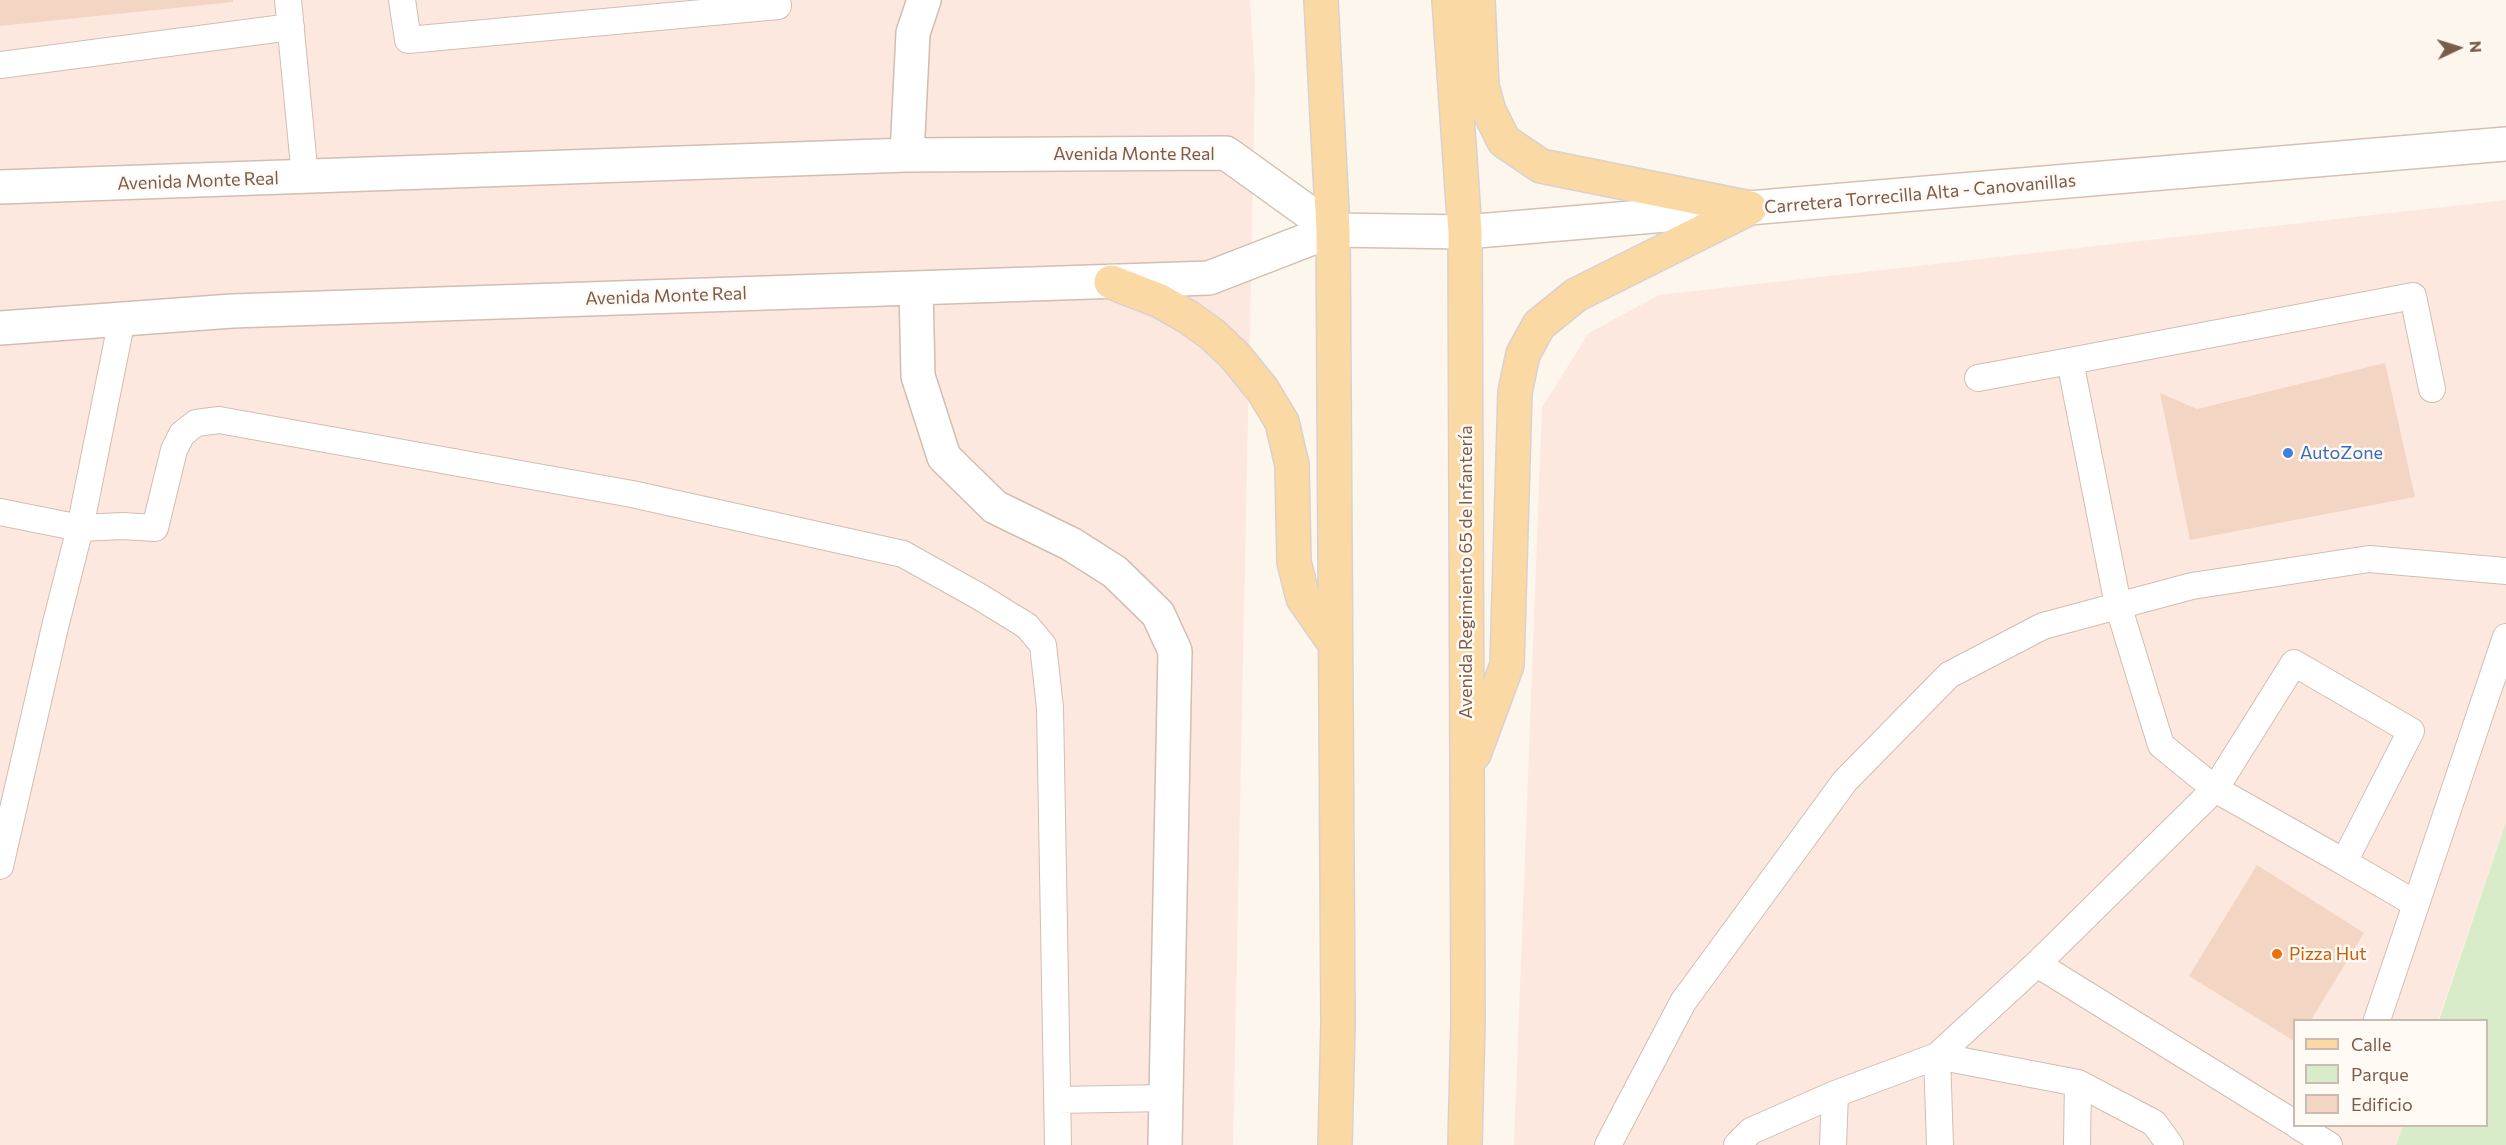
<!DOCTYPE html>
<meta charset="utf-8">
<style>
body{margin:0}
#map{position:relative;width:2506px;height:1145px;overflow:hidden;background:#fdf6ec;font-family:Commissioner,sans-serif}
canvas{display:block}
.legend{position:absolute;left:2293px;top:1019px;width:195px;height:108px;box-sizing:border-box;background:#fffaf3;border:2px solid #cabbb1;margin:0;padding:8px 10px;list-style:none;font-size:18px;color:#7a5c4d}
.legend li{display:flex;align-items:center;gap:12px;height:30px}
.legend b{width:30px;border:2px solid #cabbb1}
.north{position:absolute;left:2428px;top:18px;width:60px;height:60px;-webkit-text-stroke:4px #fffaf3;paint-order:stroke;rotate:86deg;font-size:16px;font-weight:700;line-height:24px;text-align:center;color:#7a5c4d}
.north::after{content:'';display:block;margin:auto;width:21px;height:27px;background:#7a5c4d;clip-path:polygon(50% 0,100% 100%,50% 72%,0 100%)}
</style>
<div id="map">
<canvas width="2506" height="1145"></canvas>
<ul class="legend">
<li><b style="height:8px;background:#fbd9a5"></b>Calle</li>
<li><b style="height:16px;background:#d8ecc9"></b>Parque</li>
<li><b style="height:16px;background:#f3d5c3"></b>Edificio</li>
</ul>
<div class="north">N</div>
</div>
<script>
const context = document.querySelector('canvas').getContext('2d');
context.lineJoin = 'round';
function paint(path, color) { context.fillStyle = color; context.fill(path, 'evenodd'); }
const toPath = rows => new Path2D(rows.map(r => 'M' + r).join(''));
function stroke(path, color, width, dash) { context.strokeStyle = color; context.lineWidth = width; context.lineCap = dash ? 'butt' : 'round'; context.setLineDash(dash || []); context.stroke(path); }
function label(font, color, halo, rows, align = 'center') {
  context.font = font + ' Commissioner,sans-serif'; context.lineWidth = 5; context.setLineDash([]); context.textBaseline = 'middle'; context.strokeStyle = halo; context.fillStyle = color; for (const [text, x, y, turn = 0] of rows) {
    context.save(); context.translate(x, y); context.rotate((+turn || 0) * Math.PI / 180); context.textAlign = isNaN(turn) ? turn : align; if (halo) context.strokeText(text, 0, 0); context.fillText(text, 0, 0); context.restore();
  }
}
const commercial = toPath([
 [0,0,1250,0,1255,78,1233,1145,0,1145],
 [2506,200,2506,822,2438,1020,2294,1020,2294,1126,2403,1126,2396,1145,1514,1145,1542,407,1589,333,1659,295]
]);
const green = toPath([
 [2506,822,2506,1145,2396,1145,2403,1126,2486,1126,2486,1020,2439,1020]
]);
const building = toPath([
 [0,0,233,0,233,2,0,26],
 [2385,363,2415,497,2190,540,2160,393,2197,409],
 [2257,865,2364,933,2311,1020,2294,1020,2294,1041,2189,976]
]);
const lane = toPath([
 [288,0,305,177],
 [402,0,408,40,778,6,777,0],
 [0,65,291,27],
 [1978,378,2070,361],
 [0,512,80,528,123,526,155,528,174,450,182,434,196,423,219,420,632,494,903,554,980,597,1027,626,1043,645,1050,708,1058,1145],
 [2344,862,2215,789,2294,663,2411,731,2344,862,2416,904],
 [0,866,55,627,80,528,122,319],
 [2037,964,2215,789,2161,745,2118,605,2070,361,2413,296,2432,389],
 [2377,1020,2506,637],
 [1057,1100,1166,1098],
 [2298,1126,2329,1145],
 [1608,1145,1683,1002,1845,781,1949,675,2043,626,2192,586,2369,559,2506,571],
 [1737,1145,1751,1131,1835,1094,1937,1056,2078,1083,2154,1123,2170,1145],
 [1833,1145,1835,1094],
 [1940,1145,1937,1056,2037,964,2294,1123],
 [2077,1145,2078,1083]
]);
const street = toPath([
 [907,155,913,33,924,0],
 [0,187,907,155,1226,153,1333,230],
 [916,288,918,376,944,457,995,507,1071,544,1115,572,1158,614,1175,651,1165,1145],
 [0,328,232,311,1209,278,1333,230]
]);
const secondary = toPath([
 [1333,230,1465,232,2506,144]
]);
const primary = toPath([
 [1321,0,1333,230,1338,1024,1335,1145],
 [1449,0,1465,232,1468,1020,1465,1145],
 [1478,0,1482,86,1489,111,1504,141,1541,166,1750,208],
 [1111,282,1160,301,1188,317,1213,335,1235,356,1262,389,1282,422,1292,465,1294,562,1303,598,1335,644],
 [1474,754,1507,665,1515,392,1523,354,1539,325,1576,295,1750,208]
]);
const markers = [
 [2288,453,6,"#3f7fe0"],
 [2277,954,6,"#e8710a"]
];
const streetNames = [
 ["Avenida Monte Real",1134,154],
 ["Avenida Monte Real",198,181,-2],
 ["Carretera Torrecilla Alta - Canovanillas",1920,194,-5],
 ["Avenida Monte Real",666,296,-2],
 ["Avenida Regimiento 65 de Infantería",1466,572,-90]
];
const shopNames = [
 ["AutoZone",2300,453]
];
const foodNames = [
 ["Pizza Hut",2289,954]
];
paint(commercial, '#fde8e0');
paint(green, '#d8ecc9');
paint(building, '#f3d5c3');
stroke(lane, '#d1beb0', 28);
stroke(street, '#d1beb0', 36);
stroke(secondary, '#d6c0b0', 36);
stroke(primary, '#dad1cd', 36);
stroke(lane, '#fff', 26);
stroke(street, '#fff', 33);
stroke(secondary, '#fff', 33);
stroke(primary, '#fbd9a5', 33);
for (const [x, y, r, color] of markers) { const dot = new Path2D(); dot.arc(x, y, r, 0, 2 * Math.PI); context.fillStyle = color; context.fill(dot); stroke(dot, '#fffaf3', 2); }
label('18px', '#7a5c4d', '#fffaf3', streetNames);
label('18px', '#366cbe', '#fffaf3', shopNames, 'left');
label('18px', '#c56008', '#fffaf3', foodNames, 'left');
</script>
